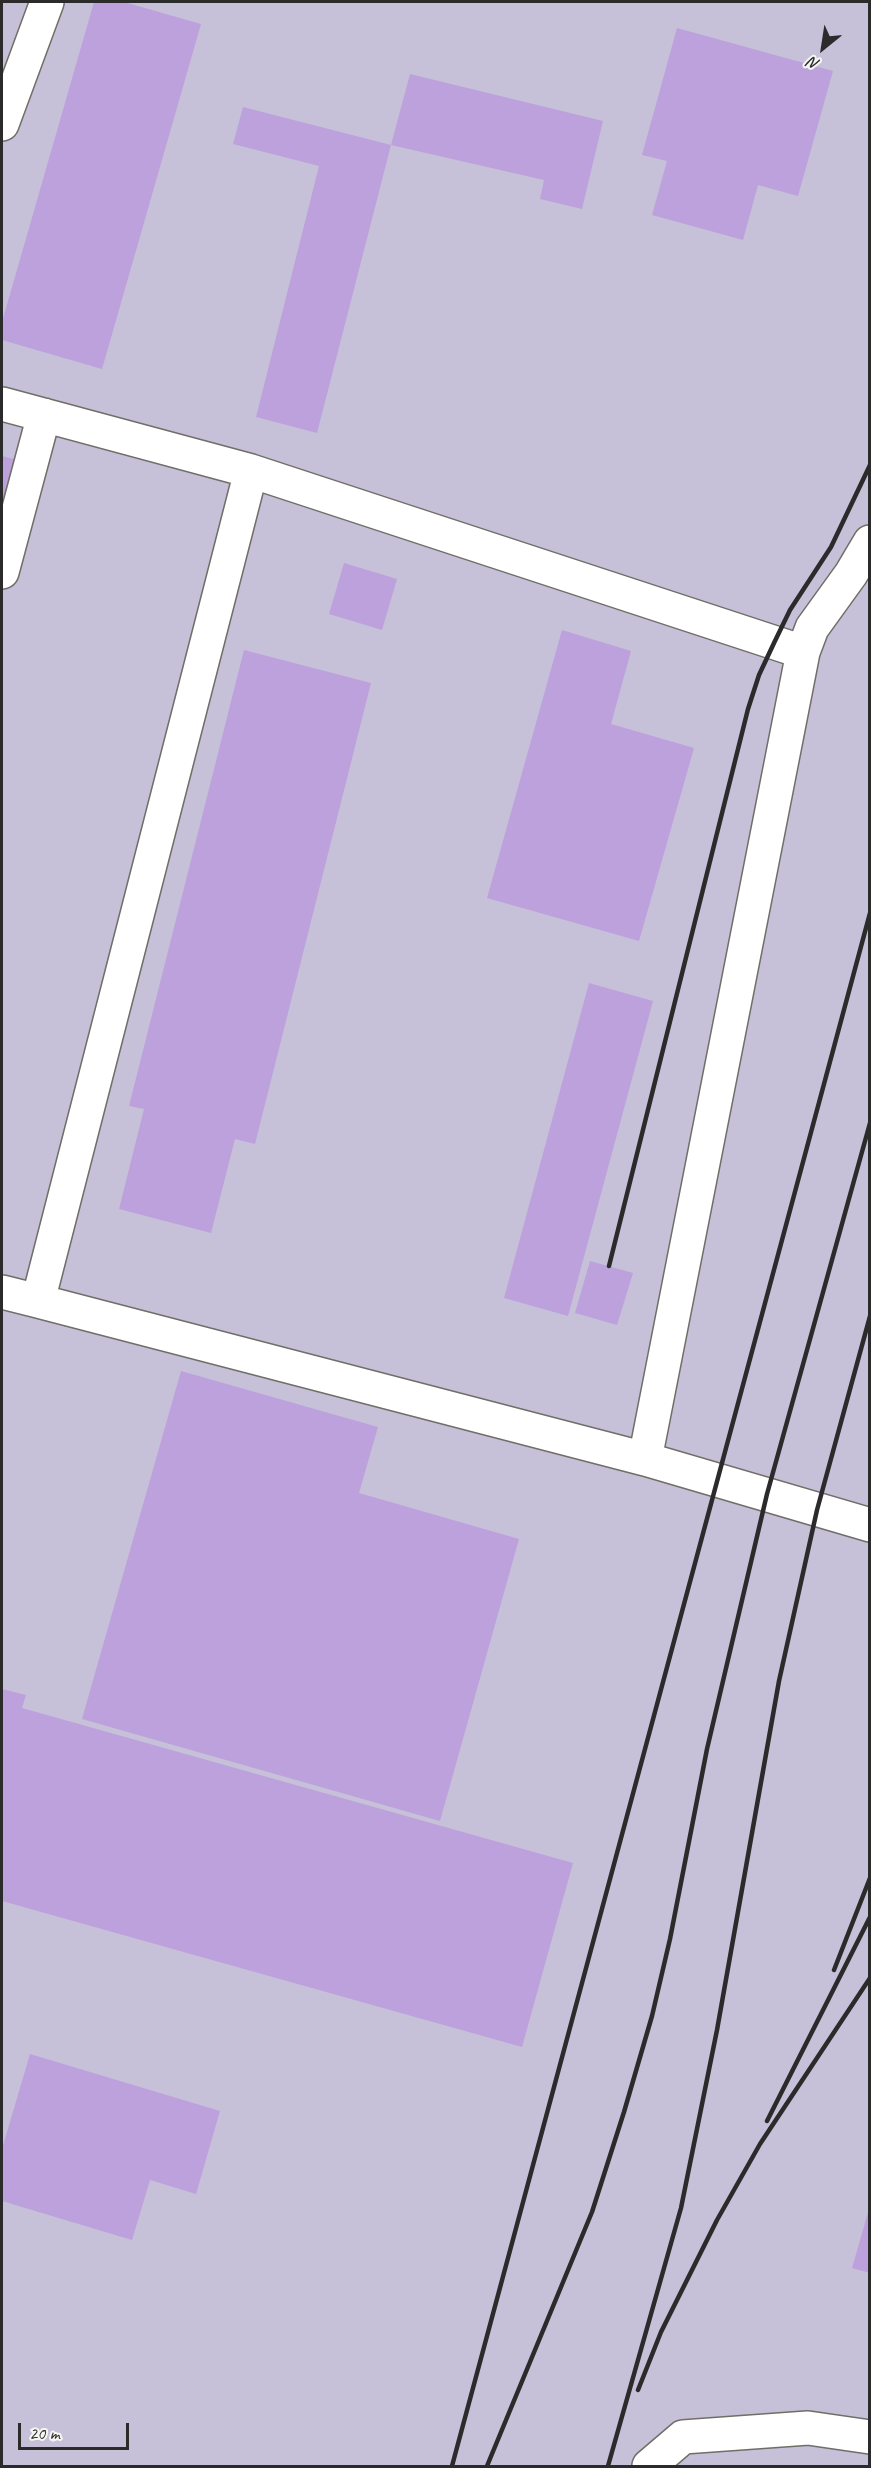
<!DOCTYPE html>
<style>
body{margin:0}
#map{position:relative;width:871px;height:2468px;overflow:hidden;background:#f1ead7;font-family:Caveat,sans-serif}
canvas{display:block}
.frame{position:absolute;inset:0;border:3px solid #2b2b2b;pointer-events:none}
.north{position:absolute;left:793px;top:18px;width:60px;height:60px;-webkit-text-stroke:4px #f6f6f2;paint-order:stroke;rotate:210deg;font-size:16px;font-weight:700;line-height:24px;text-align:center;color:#2b2b2b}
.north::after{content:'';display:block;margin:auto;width:21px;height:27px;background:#2b2b2b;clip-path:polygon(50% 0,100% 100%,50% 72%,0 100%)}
.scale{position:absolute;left:18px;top:2423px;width:111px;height:27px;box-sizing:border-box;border:3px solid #2b2b2b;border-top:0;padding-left:8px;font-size:18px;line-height:21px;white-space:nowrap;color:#2b2b2b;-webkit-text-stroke:4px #f6f6f2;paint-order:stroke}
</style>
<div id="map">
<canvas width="871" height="2468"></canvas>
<div class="frame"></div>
<div class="north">N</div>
<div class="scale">20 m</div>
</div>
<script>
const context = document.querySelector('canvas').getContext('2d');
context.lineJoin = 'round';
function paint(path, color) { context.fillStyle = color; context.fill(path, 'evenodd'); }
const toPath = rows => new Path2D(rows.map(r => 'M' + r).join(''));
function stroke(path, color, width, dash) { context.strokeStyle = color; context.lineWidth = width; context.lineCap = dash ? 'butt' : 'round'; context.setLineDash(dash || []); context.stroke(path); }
const industrial = toPath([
 [2,2,869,2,869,2466,2,2466]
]);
const building = toPath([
 [94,2,124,2,201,24,102,369,2,340,2,322],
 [677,28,833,71,798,196,758,185,743,240,652,215,667,161,642,155],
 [410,74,603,121,582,209,540,199,544,180,391,145,317,433,256,417,319,166,233,144,243,107,391,145],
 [2,456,25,462,2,545],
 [344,563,397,579,382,630,329,614],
 [562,630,631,651,611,724,694,748,639,941,487,898],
 [244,650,371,683,255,1144,235,1139,211,1233,119,1209,144,1109,129,1106],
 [589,983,653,1001,568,1316,504,1298],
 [590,1261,633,1273,617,1325,575,1313],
 [181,1371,378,1427,359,1493,519,1539,440,1821,82,1719],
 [2,1689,26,1695,22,1708,573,1863,522,2047,2,1901],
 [30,2054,220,2111,196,2194,150,2180,132,2240,2,2201,2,2149],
 [869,2209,870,2209,870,2273,852,2268]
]);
const minor = toPath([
 [2,124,47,2],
 [2,404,251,471,803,652],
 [2,572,44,415],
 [2,1292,38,1301,251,471],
 [38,1301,645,1459,870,1525],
 [645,1459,803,652,812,628,851,574,870,542],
 [649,2466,683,2437,808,2428,870,2437]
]);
const rail = toPath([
 [609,1266,748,709,759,675,774,643,790,610,831,547,870,465],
 [834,1970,870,1878],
 [767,2121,870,1917],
 [638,2390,661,2332,717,2220,760,2144,870,1978],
 [452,2466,870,913],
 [487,2466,592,2212,624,2112,652,2016,670,1939,707,1749,767,1494,870,1123],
 [608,2466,681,2208,717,2030,779,1681,817,1510,870,1316]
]);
paint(industrial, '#c6c0d9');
paint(building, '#bda1dc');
stroke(minor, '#706e67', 36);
stroke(minor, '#fff', 33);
stroke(rail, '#2b2b2b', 4.5);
</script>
